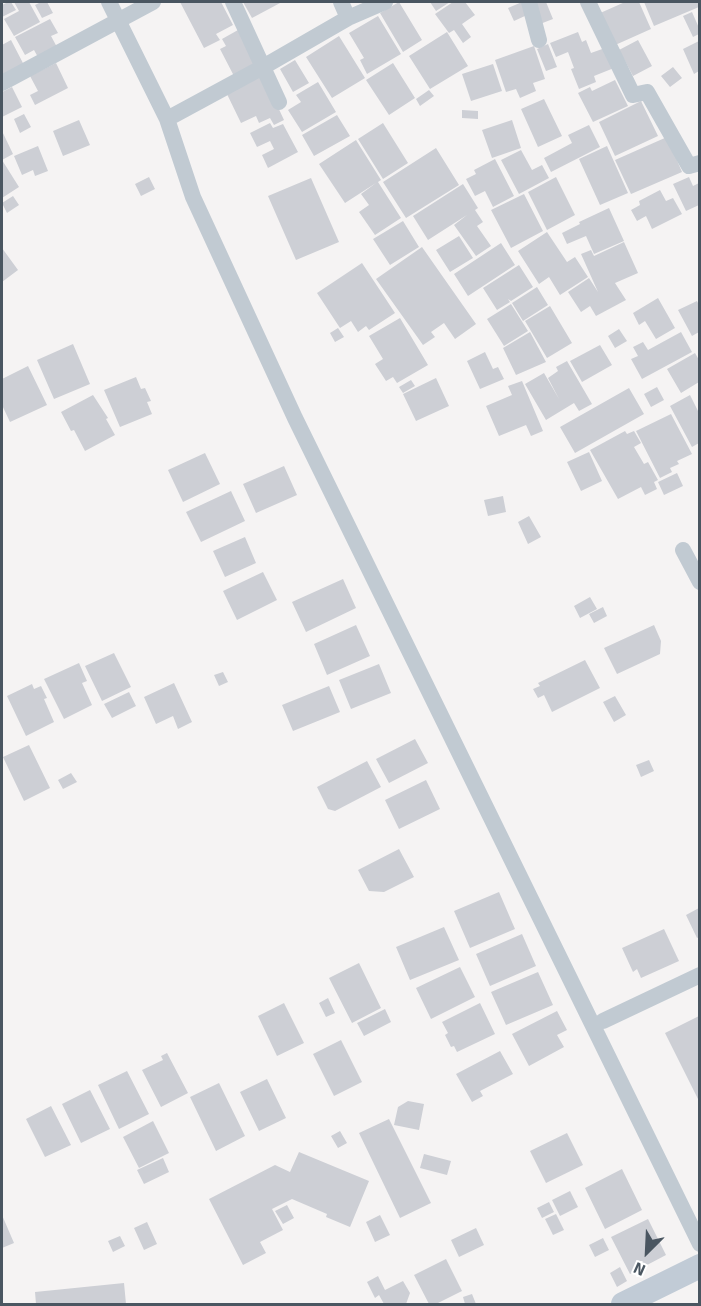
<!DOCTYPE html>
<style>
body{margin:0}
#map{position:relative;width:701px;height:1306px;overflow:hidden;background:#f5f3f3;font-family:Signika,sans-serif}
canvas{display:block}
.frame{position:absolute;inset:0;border:3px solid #4a5661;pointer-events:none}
.north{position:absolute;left:617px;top:1222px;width:60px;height:60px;-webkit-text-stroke:4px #fff;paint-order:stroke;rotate:204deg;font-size:16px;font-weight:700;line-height:24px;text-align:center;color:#4a5661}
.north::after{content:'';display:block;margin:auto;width:21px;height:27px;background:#4a5661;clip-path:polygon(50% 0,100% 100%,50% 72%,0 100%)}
</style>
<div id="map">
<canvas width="701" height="1306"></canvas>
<div class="frame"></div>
<div class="north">N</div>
</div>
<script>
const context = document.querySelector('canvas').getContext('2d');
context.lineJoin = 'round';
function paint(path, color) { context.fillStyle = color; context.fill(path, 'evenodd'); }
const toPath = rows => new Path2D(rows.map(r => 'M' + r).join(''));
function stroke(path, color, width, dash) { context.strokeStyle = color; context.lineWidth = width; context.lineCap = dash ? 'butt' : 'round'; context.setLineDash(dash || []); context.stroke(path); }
const building = toPath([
 [8,2,11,2,16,10,2,17,2,5],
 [14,2,29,2,40,22,14,36,4,19,19,11],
 [41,2,47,2,53,13,42,18,35,5],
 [180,2,221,2,233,25,216,34,220,40,204,48],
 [243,2,282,2,252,18],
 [399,2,422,40,403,52,380,13],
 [430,2,450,2,436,11],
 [453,2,465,2,475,15,462,24,471,37,463,43,454,30,449,33,435,14],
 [522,2,527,15,514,21,508,8],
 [530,2,546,2,553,19,540,24],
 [625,2,639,2,651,29,613,46,598,14],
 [644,2,699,2,699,7,654,26],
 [692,12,699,28,699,34,693,37,683,16],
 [378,16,401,54,367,74,360,60,364,58,349,33],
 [50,19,58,33,51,36,58,49,39,59,34,50,25,55,15,37],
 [238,30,258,66,235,78,220,49,226,46,222,39],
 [447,32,468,66,430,89,409,56],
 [578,32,582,42,586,40,591,53,605,48,614,68,594,76,596,82,579,89,571,69,574,68,568,52,556,57,550,43],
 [339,36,365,78,332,98,306,57],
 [11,40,25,67,2,80,2,45],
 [638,40,652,66,633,76,619,50],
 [699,41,699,71,694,74,683,49],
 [548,44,557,67,546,71,537,49],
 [534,46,545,79,533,83,536,91,520,98,516,89,506,92,495,60],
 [295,60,309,83,293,92,280,69],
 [56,63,68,88,35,105,30,95,38,91,30,76],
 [393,63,415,98,389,115,366,80],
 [493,64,502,91,471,101,462,74],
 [673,67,682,78,670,87,661,76],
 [262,73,284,120,274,125,270,118,259,123,256,116,241,123,225,90],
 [615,80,628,106,593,122,578,93,590,87,592,91],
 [318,82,336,112,302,132,288,110,301,102,296,95],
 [12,87,22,107,2,117,2,92],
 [429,90,434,96,420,106,416,99],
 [544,99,562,136,538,147,521,109],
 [641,101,658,136,615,156,599,122],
 [462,110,478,111,478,119,462,118],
 [24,114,31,127,20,133,14,119],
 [337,115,350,136,314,156,302,135],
 [79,120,90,145,63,156,53,131],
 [512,120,521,148,492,158,482,130],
 [270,123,273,128,283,124,298,152,268,168,262,155,274,149,270,141,257,147,250,133],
 [383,123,408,163,383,179,358,139],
 [589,125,600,147,551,172,544,158,572,143,568,135],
 [2,131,13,154,2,160],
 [667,137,682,172,631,194,615,160],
 [356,140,381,180,378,182,401,218,375,235,359,212,369,205,361,194,376,183,345,203,319,164],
 [38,146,48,171,35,176,33,170,22,175,14,156],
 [607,146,628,193,600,205,579,159],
 [436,148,459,185,406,218,383,182],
 [521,150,532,170,542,165,549,178,519,194,501,160],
 [495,159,514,196,493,207,485,191,475,196,466,179,476,174,474,170],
 [2,160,19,187,2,198],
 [149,177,155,189,141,196,135,184],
 [556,177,575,215,547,230,528,192],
 [689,177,693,186,699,183,699,205,686,211,673,184],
 [311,178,339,242,296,260,268,196],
 [463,184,478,208,475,210,483,222,477,226,491,246,476,256,454,225,467,215,428,240,413,216],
 [660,190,666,201,673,198,682,214,652,229,646,216,637,221,631,210,640,205,639,201],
 [524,194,543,231,511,248,491,210],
 [13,196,19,205,7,213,2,203],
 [609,208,624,241,594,254,586,236,567,244,562,233,580,224,579,222],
 [403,221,419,247,390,265,373,239],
 [547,232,567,262,575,257,588,277,560,295,549,277,539,284,518,251],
 [459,236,473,258,450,272,436,250],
 [624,242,638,273,615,283,626,300,596,316,590,306,581,312,568,292,589,278,598,292,581,254,591,250,594,256],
 [501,243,515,265,468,296,454,274],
 [422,247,476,324,455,339,444,323,431,332,435,337,423,345,376,279],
 [2,248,18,270,2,282],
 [362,263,395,313,369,330,366,326,358,332,351,321,340,328,317,293],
 [519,265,533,287,511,301,508,299,510,302,497,310,483,288],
 [537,287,548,305,523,321,512,303],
 [658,298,675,328,656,339,645,321,639,325,633,313],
 [697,301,699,305,699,332,692,336,678,310],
 [511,304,528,331,504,346,487,319],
 [550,306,572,343,547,358,525,321],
 [400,318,428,365,397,383,393,377,386,381,375,364,383,359,369,336],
 [338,328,344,337,335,342,330,333],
 [619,329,627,341,615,348,608,336],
 [530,332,546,362,516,375,503,348],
 [681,332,692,352,642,379,631,359,638,356,633,347,643,342,648,350],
 [73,344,90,384,54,399,37,360],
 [600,345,612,365,582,382,570,361],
 [485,352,493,369,498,367,504,379,480,389,467,361],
 [695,353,699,360,699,382,681,393,667,369],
 [567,361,592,404,579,411,574,403,546,420,525,384,544,373,559,399,548,378,558,371,556,367],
 [28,366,47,405,10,422,2,405,2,379],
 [136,377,141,389,145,388,151,401,147,402,152,414,120,427,104,390],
 [436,378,449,406,416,421,403,394],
 [411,380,415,386,403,393,399,387],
 [522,381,543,431,531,436,526,425,499,436,486,406,512,395,508,386],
 [657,387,664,400,651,407,644,394],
 [629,388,644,414,575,453,560,427],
 [93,395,108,418,106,419,115,435,85,451,74,430,71,431,61,412],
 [690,395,699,413,699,443,692,447,670,406],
 [671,414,692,454,677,461,679,464,670,468,672,472,660,478,636,431],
 [625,431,627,434,634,431,641,443,634,447,644,464,648,462,658,480,654,482,657,489,645,495,641,487,618,499,590,450],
 [589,452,602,481,581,491,567,462],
 [205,453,220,484,183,502,168,470],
 [284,466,297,495,256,513,243,484],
 [677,473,683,486,664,495,658,482],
 [231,491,245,521,201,542,186,512],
 [503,496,506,512,488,516,484,500],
 [529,516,541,537,528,544,518,522],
 [245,537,256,563,225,577,213,551],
 [263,572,277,600,237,620,223,591],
 [343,579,356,608,306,632,292,602],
 [590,597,597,609,580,618,574,606],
 [603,607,607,616,594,623,589,614],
 [356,625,370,656,327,675,314,644],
 [654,625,661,641,660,654,617,674,604,648],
 [114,653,131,687,102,701,85,666],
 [585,660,600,688,552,712,544,695,538,698,533,689,540,686,538,683],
 [79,663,87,681,82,683,92,705,64,719,44,679],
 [379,664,391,693,351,709,339,680],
 [223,672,228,682,219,686,214,675],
 [174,683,192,722,178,729,173,716,156,724,144,697],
 [32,684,34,689,41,686,47,698,44,699,54,722,26,736,7,696],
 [329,686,340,712,293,731,282,705],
 [129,692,136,706,112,718,104,704],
 [615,696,626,715,614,722,603,702],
 [415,739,428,763,389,783,376,759],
 [29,745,50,788,24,801,3,757],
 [649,760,654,771,641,777,636,765],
 [367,761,381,787,335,811,328,809,317,787],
 [71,773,77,782,63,789,58,780],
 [426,780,440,809,399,829,385,800],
 [399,849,414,877,384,892,369,891,358,870],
 [499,892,515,929,470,948,454,911],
 [699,908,699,937,697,938,686,915],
 [444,927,459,960,410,980,396,947],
 [664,929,679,961,641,978,637,969,633,972,622,948],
 [522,934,536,966,490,986,476,954],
 [359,963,381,1008,352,1023,329,978],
 [460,967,475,997,431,1019,416,988],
 [538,972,553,1005,506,1025,491,992],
 [328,998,335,1013,326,1017,319,1003],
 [284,1003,304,1043,277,1056,258,1016],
 [480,1003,495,1034,457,1052,454,1046,451,1047,445,1035,448,1033,442,1022],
 [385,1009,391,1022,364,1036,357,1023],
 [557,1011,567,1030,557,1035,564,1047,529,1066,512,1034],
 [699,1016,699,1101,665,1033],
 [341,1040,362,1082,334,1096,313,1054],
 [500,1051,513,1074,480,1091,483,1096,472,1102,456,1074],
 [167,1053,188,1093,161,1107,142,1070,163,1060,161,1056],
 [127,1071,149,1114,119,1129,98,1085],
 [267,1079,286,1118,259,1131,240,1092],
 [219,1083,245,1136,216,1151,190,1097],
 [90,1090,110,1129,81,1143,62,1104],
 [408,1101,424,1104,419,1130,394,1125,398,1107],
 [51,1106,71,1145,45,1157,26,1119],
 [389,1119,431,1203,400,1218,359,1133],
 [153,1121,169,1153,139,1168,123,1137],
 [340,1131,347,1143,338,1148,331,1136],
 [567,1133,583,1165,546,1183,530,1151],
 [299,1152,369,1181,350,1227,326,1217,327,1214,292,1199,272,1209,283,1230,260,1242,266,1253,243,1265,209,1199,275,1165,290,1172],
 [424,1154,451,1161,447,1175,420,1168],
 [163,1158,169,1172,144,1184,137,1170],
 [622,1169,642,1210,605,1229,585,1188],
 [570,1191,578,1207,560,1216,552,1200],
 [549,1202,554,1212,542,1218,537,1208],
 [287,1205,294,1218,283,1224,275,1211],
 [556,1214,564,1230,553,1235,545,1219],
 [2,1215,14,1243,2,1248],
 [380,1215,390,1235,375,1242,366,1222],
 [648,1219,666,1255,630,1274,611,1237],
 [147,1222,157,1244,144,1250,134,1228],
 [476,1228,484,1245,459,1257,451,1240],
 [120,1236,125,1246,113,1252,108,1241],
 [603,1238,609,1250,595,1257,589,1245],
 [446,1259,462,1291,436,1304,429,1304,414,1275],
 [620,1267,627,1281,617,1287,610,1273],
 [378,1276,385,1290,403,1281,410,1293,406,1304,384,1304,379,1295,375,1298,367,1282],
 [124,1283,126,1304,36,1304,35,1292],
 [472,1294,476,1304,465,1304,463,1297]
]);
const street = toPath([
 [109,2,167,119,193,197,295,418,700,1244],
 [233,2,279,102],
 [341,2,348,18],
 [529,2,539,40],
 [588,2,633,95,647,92,689,166,700,163],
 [2,83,153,2],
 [167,119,263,67,348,18,385,2],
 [683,550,700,582],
 [603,1021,700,975]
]);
const secondary = toPath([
 [623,1304,700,1266]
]);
paint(building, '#cdcfd5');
stroke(street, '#c1cad2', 16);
stroke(secondary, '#c1cbd6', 24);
</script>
